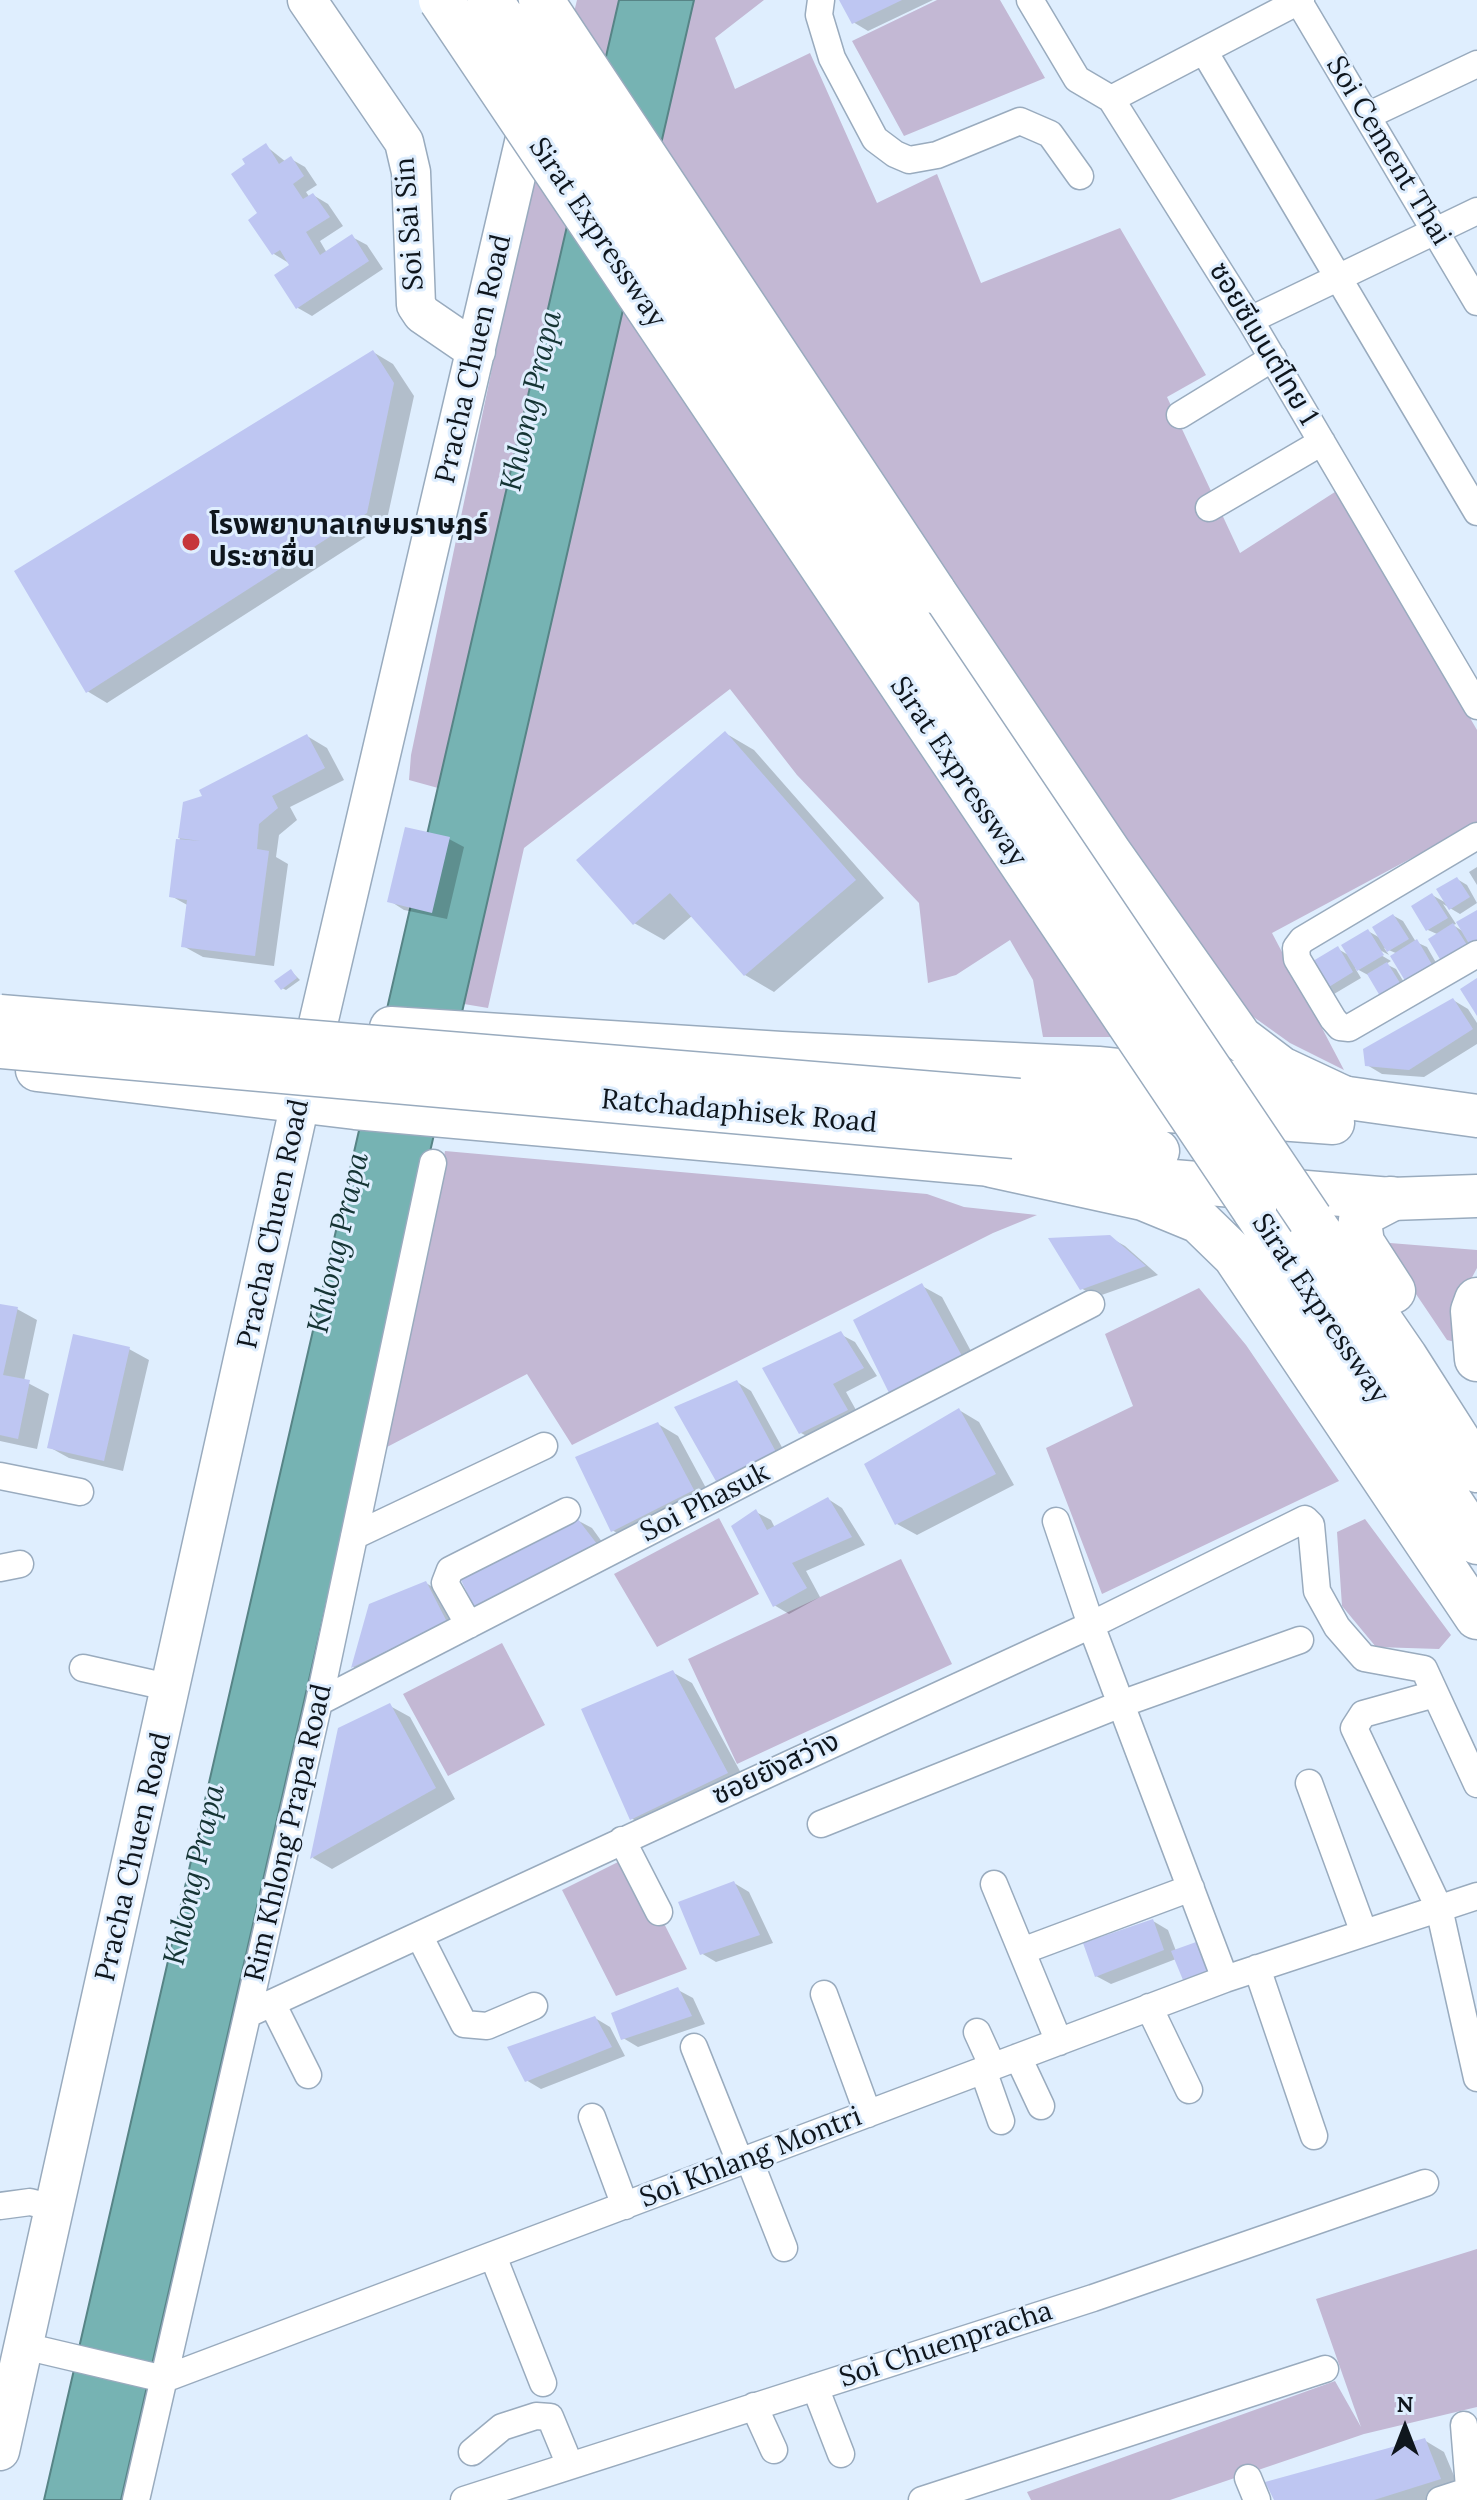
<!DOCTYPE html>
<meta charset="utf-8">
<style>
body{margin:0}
#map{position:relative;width:1477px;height:2500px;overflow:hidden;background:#dfeefe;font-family:Lora,serif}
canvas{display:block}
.north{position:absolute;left:1365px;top:2388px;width:80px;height:80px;-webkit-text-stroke:6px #dfeefe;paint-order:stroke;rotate:0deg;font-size:22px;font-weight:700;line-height:32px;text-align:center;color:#0f161d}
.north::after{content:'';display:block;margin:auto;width:28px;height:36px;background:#0f161d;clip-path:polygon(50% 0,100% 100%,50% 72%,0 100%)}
</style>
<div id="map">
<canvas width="1477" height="2500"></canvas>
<div class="north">N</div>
</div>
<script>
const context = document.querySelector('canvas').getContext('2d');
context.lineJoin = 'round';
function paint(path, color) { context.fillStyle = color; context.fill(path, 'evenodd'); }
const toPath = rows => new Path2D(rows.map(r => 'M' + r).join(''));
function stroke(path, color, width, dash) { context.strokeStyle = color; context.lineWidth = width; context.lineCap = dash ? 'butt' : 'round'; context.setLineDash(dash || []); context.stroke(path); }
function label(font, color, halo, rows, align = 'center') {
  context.font = font + ' Lora,"Noto Sans Thai",serif'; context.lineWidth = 6; context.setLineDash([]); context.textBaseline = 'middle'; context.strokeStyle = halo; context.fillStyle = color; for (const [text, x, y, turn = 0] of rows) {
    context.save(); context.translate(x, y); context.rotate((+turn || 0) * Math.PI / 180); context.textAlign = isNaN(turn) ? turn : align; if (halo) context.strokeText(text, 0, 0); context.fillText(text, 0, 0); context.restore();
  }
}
const green = toPath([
 [577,0,619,0,438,788,409,780,411,755,524,216],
 [694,0,764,0,715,38,735,89,810,53,877,203,937,174,981,283,1120,228,1206,375,1167,397,1240,553,1338,490,1477,730,1477,823,1272,933,1344,1070,1290,1043,1248,1013,1113,1037,1043,1037,1033,980,1010,940,956,975,928,983,919,903,797,775,730,689,524,848,488,1008,464,1004],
 [937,0,1000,0,1045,78,904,136,852,41],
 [445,1151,927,1194,964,1207,1037,1215,993,1233,572,1445,527,1374,387,1447],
 [1390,1243,1477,1250,1477,1268,1469,1283,1455,1342,1447,1340,1391,1257,1386,1248],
 [1199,1288,1246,1345,1339,1481,1102,1594,1046,1448,1133,1406,1105,1334],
 [719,1518,759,1594,657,1647,614,1574],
 [1365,1519,1451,1635,1439,1649,1376,1647,1342,1606,1337,1532],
 [901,1559,952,1664,737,1764,688,1659],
 [502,1643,545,1725,448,1776,403,1694],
 [630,1856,687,1969,616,1996,562,1890],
 [1477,2249,1477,2407,1364,2434,1170,2500,1031,2500,1027,2492,1335,2381,1361,2427,1316,2299]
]);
const water = toPath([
 [619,0,694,0,121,2500,44,2500,619,0]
]);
const shadow = toPath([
 [841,0,933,0,868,31,853,22],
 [266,146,286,162,291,159,305,167,317,185,306,192,310,198,313,195,328,204,343,226,320,241,327,253,352,237,367,245,383,269,312,316,298,308,292,265,274,254,260,214],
 [373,352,393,364,414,396,386,524,107,703,87,691],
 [725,733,754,750,884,898,774,992,745,975,693,915,664,940,634,923],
 [307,736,327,748,344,780,290,807,297,820,279,835,276,857,288,864,274,966,203,957,183,946,189,906,171,896,185,804,205,798],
 [449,839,464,847,447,919,404,910,390,901],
 [1477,867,1477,885,1469,872],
 [1457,879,1467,885,1477,903,1460,914,1443,904,1456,924,1453,925,1464,932,1477,912,1475,951,1428,930,1432,895,1448,904],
 [1394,916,1403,921,1416,942,1427,947,1442,973,1384,948,1389,955,1376,948,1374,951,1391,961,1386,964,1396,969,1408,989,1381,994,1368,975,1355,968,1361,978,1334,994,1325,988,1338,949,1350,956,1368,931,1382,939],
 [291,971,300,980,286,990,282,988],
 [1453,1000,1468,1009,1477,1023,1477,1044,1424,1077,1382,1074,1367,1065],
 [1109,1237,1125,1246,1158,1275,1096,1297,1081,1288],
 [922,1286,942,1297,980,1368,912,1405],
 [0,1306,17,1309,37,1320,24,1381,49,1394,37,1449,0,1441],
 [840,1334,855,1342,877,1376,846,1392,861,1419,816,1441,801,1433],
 [129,1349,149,1360,123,1471,69,1458,49,1447],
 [737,1382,751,1391,789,1460,734,1490],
 [959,1410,979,1422,1014,1485,917,1535,897,1524],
 [658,1424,678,1436,713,1501,632,1542,612,1530],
 [828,1499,842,1508,865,1545,806,1571,820,1597,789,1614,774,1605,756,1512,771,1520,775,1528],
 [577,1520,592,1528,610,1553,490,1614,476,1606],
 [426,1583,441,1592,460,1630,367,1675,353,1667,371,1606],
 [672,1672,692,1683,747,1784,651,1830,631,1818],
 [390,1706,410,1717,455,1799,332,1869,313,1858,340,1730],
 [734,1883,749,1892,773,1943,716,1962,701,1953],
 [1153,1921,1168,1930,1176,1951,1220,1974,1194,1984,1185,1979,1176,1959,1111,1984,1096,1976],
 [678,1990,693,1998,705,2024,638,2047,623,2038],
 [595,2018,610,2027,625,2056,541,2089,526,2080],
 [1424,2440,1444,2452,1460,2490,1428,2500,1276,2500]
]);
const building = toPath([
 [839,0,902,0,852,24],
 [266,143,279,164,291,156,304,176,293,184,303,199,313,193,330,217,306,232,320,255,352,234,369,261,296,309,274,275,289,265,280,250,272,255,248,220,257,213,231,174,245,164,242,159],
 [373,350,394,383,367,513,86,693,14,571],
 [725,731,856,880,744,976,670,893,633,925,576,860],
 [307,734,325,768,272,796,278,808,259,824,257,849,269,851,255,956,181,947,187,900,169,897,176,839,201,841,178,838,183,802,202,796,199,790],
 [405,827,450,837,432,913,387,902],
 [1457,877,1470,897,1449,910,1436,889],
 [1432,893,1448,918,1426,931,1411,906],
 [1477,910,1477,943,1471,947,1456,922],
 [1393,914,1409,939,1387,952,1372,927],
 [1453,923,1467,945,1441,961,1428,939],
 [1368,929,1384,955,1357,971,1341,945],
 [1417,939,1434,968,1407,984,1390,956],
 [1338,946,1353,972,1324,990,1308,964],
 [1387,962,1400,983,1380,996,1367,974],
 [291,969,297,978,281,990,274,981],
 [1477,978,1477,1016,1460,989],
 [1453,998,1473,1029,1409,1070,1365,1066,1363,1049],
 [1110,1235,1146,1266,1080,1290,1048,1238],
 [922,1283,962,1356,890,1395,853,1320],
 [0,1304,18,1307,3,1375,30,1380,18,1439,0,1435],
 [841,1331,864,1368,833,1384,848,1410,799,1434,762,1368],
 [73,1334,130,1347,104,1461,47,1448],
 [737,1380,776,1452,717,1483,674,1407],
 [959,1408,996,1474,895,1525,864,1464],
 [658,1422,694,1490,611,1532,575,1457],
 [828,1497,852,1537,792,1563,807,1588,773,1607,731,1526,756,1509,767,1530],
 [577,1518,597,1544,474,1607,459,1576],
 [426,1581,447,1622,351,1668,369,1604],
 [673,1670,728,1773,630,1820,581,1709],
 [390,1703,436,1788,310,1859,338,1728],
 [734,1881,760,1935,700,1955,678,1902],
 [1153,1919,1164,1950,1095,1977,1083,1943],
 [1199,1941,1212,1969,1183,1980,1171,1951],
 [678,1987,692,2016,621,2040,611,2013],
 [595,2016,612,2047,525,2082,507,2047],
 [1425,2438,1441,2479,1374,2500,1274,2500,1265,2482]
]);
const minor = toPath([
 [821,0,819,15,832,58,875,139,895,154,909,160,937,155,1020,121,1050,134,1080,176],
 [1030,0,1077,79,1111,99,1250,320,1477,706],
 [1298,0,1477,302],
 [1204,51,1477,512],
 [1111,99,1301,0],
 [1367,116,1477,64],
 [1250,320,1477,211],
 [1180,415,1273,358],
 [1209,508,1322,442],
 [1477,836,1302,940,1296,948,1297,959,1333,1019,1340,1027,1349,1028,1477,954],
 [0,1476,80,1492],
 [1056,1521,1091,1625,1225,1979],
 [354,1536,544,1446],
 [0,1568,20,1564],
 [469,1625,445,1583,450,1570,567,1511],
 [83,1668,172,1688],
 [1435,1694,1363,1714,1354,1728,1439,1908,1477,2078],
 [319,1702,1091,1304],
 [1309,1783,1364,1933],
 [821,1824,1121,1704,1300,1640],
 [622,1840,659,1912],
 [994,1884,1059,2042],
 [419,1935,464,2024,487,2026,534,2006],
 [1022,1951,1191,1888],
 [1257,1968,1314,2136],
 [824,1994,868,2114],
 [272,2003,308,2075],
 [1149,2007,1189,2090],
 [248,2014,1091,1625,1305,1519,1311,1525,1317,1591,1337,1627,1364,1658,1424,1669,1477,1784],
 [977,2032,993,2067],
 [694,2047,740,2162],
 [1018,2057,1041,2106],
 [983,2070,1001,2121],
 [592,2117,625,2206],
 [749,2159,784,2248],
 [0,2206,30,2202,54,2208],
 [493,2256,543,2383],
 [24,2346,164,2379,1225,1979,1477,1896],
 [815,2387,841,2454],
 [754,2406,774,2450],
 [1464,2425,1470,2500],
 [472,2452,502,2427,536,2416,550,2417,569,2463],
 [1248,2478,1257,2500],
 [136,2500,319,1702,433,1163],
 [464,2500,1093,2298,1425,2183],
 [922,2500,1325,2369],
 [1440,2500,1477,2488]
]);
const secondary = toPath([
 [307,0,404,142,411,172,416,305,422,314,476,351],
 [0,2451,310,1058,532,108]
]);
const primary = toPath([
 [391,1028,781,1053,1098,1068,1233,1082,1477,1116],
 [37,1070,355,1108,1025,1168],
 [1019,1100,1333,1123],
 [1014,1137,1158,1151],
 [1100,1175,1391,1199,1477,1196]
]);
const motorway = toPath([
 [933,591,1110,854,1240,1038,1281,1069,1343,1098],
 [992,1165,1143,1198,1199,1221,1235,1256,1477,1617],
 [1391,1199,1368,1211,1361,1220,1360,1229,1362,1243,1393,1291],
 [1254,1209,1477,1542],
 [1310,1219,1405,1357,1477,1470],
 [1477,1300,1473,1311,1477,1359]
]);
const primaryBridge = toPath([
 [0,1016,1019,1100],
 [0,1047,1014,1137]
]);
const motorwayBridge = toPath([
 [441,0,1254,1209],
 [490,0,1310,1219],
 [541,0,933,591]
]);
const markers = [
 [191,542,10,"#c6373b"]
];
const streetNames = [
 ["Soi Cement Thai",1388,151,59],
 ["Soi Sai Sin",410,224,-94],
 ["Sirat Expressway",597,233,56],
 ["ซอยซีเมนต์ไทย 1",1263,344,59],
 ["Pracha Chuen Road",474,359,-77],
 ["Sirat Expressway",958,772,56],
 ["Ratchadaphisek Road",739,1112,5],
 ["Pracha Chuen Road",274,1224,-78],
 ["Sirat Expressway",1320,1309,56],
 ["Soi Phasuk",705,1503,-27],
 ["ซอยยังสว่าง",776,1769,-25],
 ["Rim Khlong Prapa Road",289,1833,-77],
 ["Pracha Chuen Road",134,1857,-77],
 ["Soi Khlang Montri",751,2158,-21],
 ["Soi Chuenpracha",946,2345,-18]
];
const poiNames = [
 ["โรงพยาบาลเกษมราษฎร์",209,526],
 ["ประชาชื่น",209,558]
];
const waterNames = [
 ["Khlong Prapa",532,401,-77],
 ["Khlong Prapa",339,1243,-77],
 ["Khlong Prapa",195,1875,-77]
];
paint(green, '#c3b8d4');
paint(water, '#76b3b3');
stroke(water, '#578486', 2);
paint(shadow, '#0003');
paint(building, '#bec6f2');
stroke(minor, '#99abbe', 29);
stroke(secondary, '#99abbe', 41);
stroke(primary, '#99abbe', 45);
stroke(motorway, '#99abbe', 47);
stroke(minor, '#fff', 26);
stroke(secondary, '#fff', 38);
stroke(primary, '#fff', 42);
stroke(motorway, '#fff', 44);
stroke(primaryBridge, '#99abbe', 45, []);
stroke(motorwayBridge, '#99abbe', 47, []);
stroke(primaryBridge, '#fff', 42);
stroke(motorwayBridge, '#fff', 44);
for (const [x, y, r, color] of markers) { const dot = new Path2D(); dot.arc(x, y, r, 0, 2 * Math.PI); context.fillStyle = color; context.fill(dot); stroke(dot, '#dfeefe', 3); }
label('28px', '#0f161d', '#dfeefe', streetNames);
label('bold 28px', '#0f161d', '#dfeefe', poiNames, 'left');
label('italic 30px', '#153434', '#dfeefe', waterNames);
</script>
